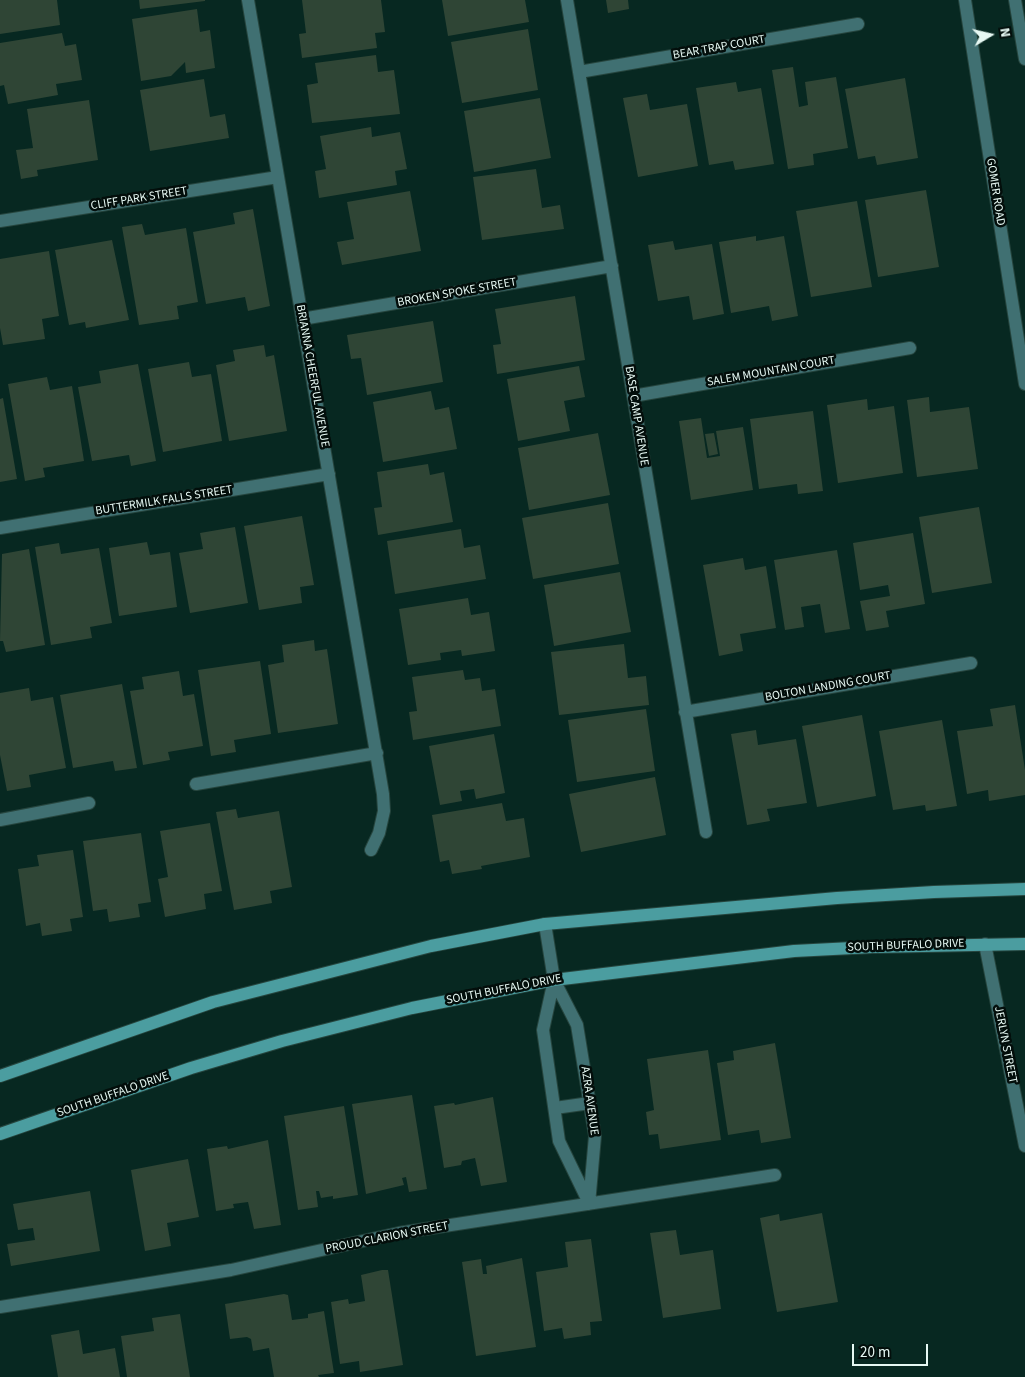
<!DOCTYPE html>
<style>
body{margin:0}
#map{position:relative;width:1025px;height:1377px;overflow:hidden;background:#072821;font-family:"Source Sans 3",sans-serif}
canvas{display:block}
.north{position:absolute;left:965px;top:10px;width:50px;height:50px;-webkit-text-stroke:4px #030e0b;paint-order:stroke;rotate:81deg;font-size:14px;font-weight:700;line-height:20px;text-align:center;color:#e6f8f3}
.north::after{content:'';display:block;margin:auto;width:18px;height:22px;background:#e6f8f3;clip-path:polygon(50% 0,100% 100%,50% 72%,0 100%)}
.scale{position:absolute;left:852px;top:1344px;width:76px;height:22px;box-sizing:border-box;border:2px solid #e6f8f3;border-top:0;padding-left:6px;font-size:15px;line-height:18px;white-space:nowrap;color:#e6f8f3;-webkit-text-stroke:4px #030e0b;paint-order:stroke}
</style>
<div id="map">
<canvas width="1025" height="1377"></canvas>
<div class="north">N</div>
<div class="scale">20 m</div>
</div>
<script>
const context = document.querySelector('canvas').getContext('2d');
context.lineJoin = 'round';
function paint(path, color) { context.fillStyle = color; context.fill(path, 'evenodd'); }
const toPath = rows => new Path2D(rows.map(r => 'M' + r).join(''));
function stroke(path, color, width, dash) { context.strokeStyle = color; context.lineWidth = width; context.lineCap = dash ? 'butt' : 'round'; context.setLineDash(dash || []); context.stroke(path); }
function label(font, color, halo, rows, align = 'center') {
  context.font = font + ' "Source Sans 3",sans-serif'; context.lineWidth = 5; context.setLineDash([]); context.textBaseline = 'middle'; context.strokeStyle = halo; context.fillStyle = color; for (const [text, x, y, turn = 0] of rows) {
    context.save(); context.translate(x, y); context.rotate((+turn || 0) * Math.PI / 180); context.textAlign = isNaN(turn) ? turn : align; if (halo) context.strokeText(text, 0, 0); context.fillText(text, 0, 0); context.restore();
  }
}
const building = toPath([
 [0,0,57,0,60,25,0,34],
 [139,0,205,0,205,1,140,9],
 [302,0,381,0,385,32,375,33,377,48,302,58,299,34,306,33],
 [442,0,525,0,529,22,448,36],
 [606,0,628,0,629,9,608,13],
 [197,9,200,32,210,30,215,68,186,73,185,62,171,76,141,81,132,19],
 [528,29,538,90,462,103,451,42],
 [62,33,65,46,76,44,82,80,56,84,58,95,8,104,4,85,0,86,0,43],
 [376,55,378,72,394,70,400,114,312,123,307,85,318,83,315,63],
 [793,67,799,107,808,105,805,82,836,77,848,148,813,154,814,165,788,169,772,70],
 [905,78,918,158,877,165,875,156,858,159,845,89],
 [204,79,210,117,225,114,229,138,150,151,140,90],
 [736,82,738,92,761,88,774,164,735,170,733,161,709,165,696,88],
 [647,94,650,110,687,104,698,166,638,177,623,98],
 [540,98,551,158,474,172,464,111],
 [89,100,98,160,37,170,38,176,21,179,16,150,33,148,27,109],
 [371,127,372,137,400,132,407,169,395,171,397,185,319,198,315,171,326,169,320,136],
 [536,169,542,208,560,205,564,229,482,240,473,177],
 [926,190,939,267,878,277,865,200],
 [410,191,421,251,342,265,337,242,354,239,347,202],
 [857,201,872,287,811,297,796,211],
 [253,209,270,306,248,311,245,297,206,304,193,232,235,224,233,213],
 [142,224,145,235,186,228,198,302,177,306,179,319,139,325,122,227],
 [756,236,756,241,784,236,798,316,772,321,769,306,731,313,719,242],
 [112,240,129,320,86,328,85,322,69,325,55,250],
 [673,241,675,250,712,244,724,314,693,320,689,296,658,301,648,245],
 [49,251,59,316,42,319,45,339,3,345,0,328,0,259],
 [575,296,585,360,497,374,493,345,501,344,495,309],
 [433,321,443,382,367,395,361,358,351,359,347,335],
 [264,345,266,357,274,355,287,431,229,441,216,365,235,361,233,350],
 [189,362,192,377,211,374,222,441,163,452,148,369],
 [138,364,156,461,131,466,129,455,92,461,78,387,101,383,99,371],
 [579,366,585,397,564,401,570,431,518,441,507,379],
 [47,377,50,390,72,386,84,461,43,468,45,477,25,481,8,384],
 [431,391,435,410,449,407,457,449,383,462,373,402],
 [929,397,930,412,969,407,978,469,917,477,907,400],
 [3,398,17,479,0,482,0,399],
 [867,399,868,410,894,406,903,473,838,483,827,405],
 [813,411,823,491,798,494,797,484,759,489,750,419],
 [701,418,707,458,720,456,716,431,743,427,753,490,691,500,679,421],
 [598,433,610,495,529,510,518,448],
 [714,433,718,454,709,456,705,434],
 [428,464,430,475,444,472,453,522,378,535,374,508,382,507,377,472],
 [608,503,619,564,533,579,522,518],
 [979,507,992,583,932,593,919,517],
 [302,516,314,585,300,587,302,603,259,610,244,526],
 [235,527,248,603,190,613,179,553,203,549,200,533],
 [461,529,464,548,480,545,486,579,395,594,387,541],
 [913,533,925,604,886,611,889,627,866,631,860,601,890,596,888,585,860,590,853,543],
 [147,542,150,555,170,552,177,607,119,616,109,548],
 [59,543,61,554,99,548,112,623,90,627,92,638,51,645,35,547],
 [29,549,45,645,6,652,3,641,0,641,2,554],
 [837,550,850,629,825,633,820,604,801,607,804,627,785,630,774,560],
 [743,558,745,570,766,566,776,628,740,634,743,651,719,656,703,565],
 [620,572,631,632,554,646,544,585],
 [468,598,471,615,489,612,495,651,462,656,461,650,440,653,441,660,408,665,399,609],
 [314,640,315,651,327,649,338,724,278,733,268,665,284,662,282,645],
 [624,644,628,678,646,676,649,705,559,715,551,652],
 [260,661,271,734,234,740,236,752,211,756,198,670],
 [463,670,465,680,480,678,482,691,495,689,501,726,413,740,409,712,417,711,412,677],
 [179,671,183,696,194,694,203,746,168,752,170,760,143,765,130,691,144,689,142,677],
 [122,684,137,768,115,771,113,761,73,768,60,695],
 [29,688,31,701,53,697,66,768,29,775,31,787,7,791,0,755,0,693],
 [1015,705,1025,770,1025,795,989,801,988,790,967,794,957,731,993,726,990,709],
 [646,709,655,771,577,782,568,720],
 [862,715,876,796,817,807,802,726],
 [942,720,957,806,926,811,925,805,893,810,879,731],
 [756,730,758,745,796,739,807,803,767,809,770,821,747,825,731,734],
 [494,734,505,793,476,799,474,789,460,791,462,801,440,805,429,746],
 [655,777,666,835,581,852,569,794],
 [502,803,506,821,524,818,530,857,481,866,482,869,452,874,449,860,440,862,432,815],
 [236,809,238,818,279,811,292,887,270,891,272,903,234,910,216,812],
 [210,823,222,891,204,894,206,909,165,917,158,879,168,877,160,831],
 [141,833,151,902,138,904,140,917,109,922,107,909,93,911,83,841],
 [73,850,83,917,70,919,72,931,42,936,40,923,26,926,18,869,39,866,37,855],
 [775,1043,791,1138,761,1143,759,1130,728,1135,717,1063,734,1060,733,1051],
 [708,1050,721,1140,660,1149,658,1134,649,1135,646,1112,654,1110,647,1059],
 [412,1095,427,1189,409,1192,406,1177,402,1178,404,1185,366,1194,352,1104],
 [493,1097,507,1182,481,1186,475,1158,462,1161,461,1165,444,1168,434,1106,454,1103,455,1105],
 [344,1106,358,1195,333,1199,333,1196,321,1198,319,1191,316,1191,318,1207,298,1210,284,1116],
 [268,1140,281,1225,254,1229,248,1202,233,1204,234,1208,216,1211,207,1149,227,1146,228,1149],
 [188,1159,199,1217,167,1223,171,1246,145,1251,131,1170],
 [90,1191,100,1251,11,1266,7,1244,35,1240,33,1228,18,1230,13,1204],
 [822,1213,838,1302,777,1312,760,1218,779,1214,780,1221],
 [676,1230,680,1255,713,1250,721,1309,663,1318,650,1233],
 [591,1239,602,1321,590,1322,591,1335,564,1339,562,1328,544,1331,536,1272,568,1267,565,1242],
 [522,1258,536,1347,476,1356,462,1262,481,1259,483,1274,487,1274,486,1266],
 [382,1270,388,1270,403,1365,360,1372,359,1361,340,1364,331,1302,348,1299,349,1304,365,1301,361,1275],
 [284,1294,288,1295,292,1320,308,1318,308,1314,324,1311,334,1373,318,1375,319,1377,274,1377,269,1348,253,1351,251,1339,247,1337,230,1339,225,1304],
 [180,1314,190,1377,127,1377,121,1336,154,1331,152,1318],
 [79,1330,83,1354,115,1348,120,1377,58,1377,51,1335]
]);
const service = toPath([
 [555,1108,590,1103]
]);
const minor = toPath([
 [248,0,383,794,384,811,379,833,371,850],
 [567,0,706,832],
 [579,72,858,24],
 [0,221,278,177],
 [302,319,612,266],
 [633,396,910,348],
 [0,528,329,474],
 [685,712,971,663],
 [196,784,377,753],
 [0,820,89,803],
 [545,924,554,980,577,1025,595,1136,589,1204],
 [985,944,1025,1146],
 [554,980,543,1030,559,1141,589,1203],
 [0,1307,231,1270,399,1233,775,1175]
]);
const tertiary = toPath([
 [965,0,1025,384],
 [1015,0,1025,59]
]);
const secondary = toPath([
 [0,1076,213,1002,431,946,545,924,837,898,934,892,1025,889],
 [0,1134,191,1068,282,1041,412,1008,554,980,794,951,872,947,1025,944]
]);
const streetNames = [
 ["BEAR TRAP COURT",719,48,-10],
 ["GOMER ROAD",995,192,81],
 ["CLIFF PARK STREET",139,199,-9],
 ["BROKEN SPOKE STREET",457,293,-10],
 ["SALEM MOUNTAIN COURT",771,372,-10],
 ["BRIANNA CHEERFUL AVENUE",312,376,80],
 ["BASE CAMP AVENUE",636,416,81],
 ["BUTTERMILK FALLS STREET",164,501,-9],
 ["BOLTON LANDING COURT",828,687,-10],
 ["SOUTH BUFFALO DRIVE",906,946,-2],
 ["SOUTH BUFFALO DRIVE",504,990,-11],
 ["JERLYN STREET",1005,1045,79],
 ["SOUTH BUFFALO DRIVE",113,1095,-19],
 ["AZRA AVENUE",589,1101,82],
 ["PROUD CLARION STREET",387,1238,-11]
];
paint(building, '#2f4535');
stroke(service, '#26453e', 14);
stroke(minor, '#26453e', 14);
stroke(tertiary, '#26453e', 14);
stroke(secondary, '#26453e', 14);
stroke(service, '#407072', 12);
stroke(minor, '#407072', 12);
stroke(tertiary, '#407072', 12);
stroke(secondary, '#4b9da0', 12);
label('12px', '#e6f8f3', '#030e0b', streetNames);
</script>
